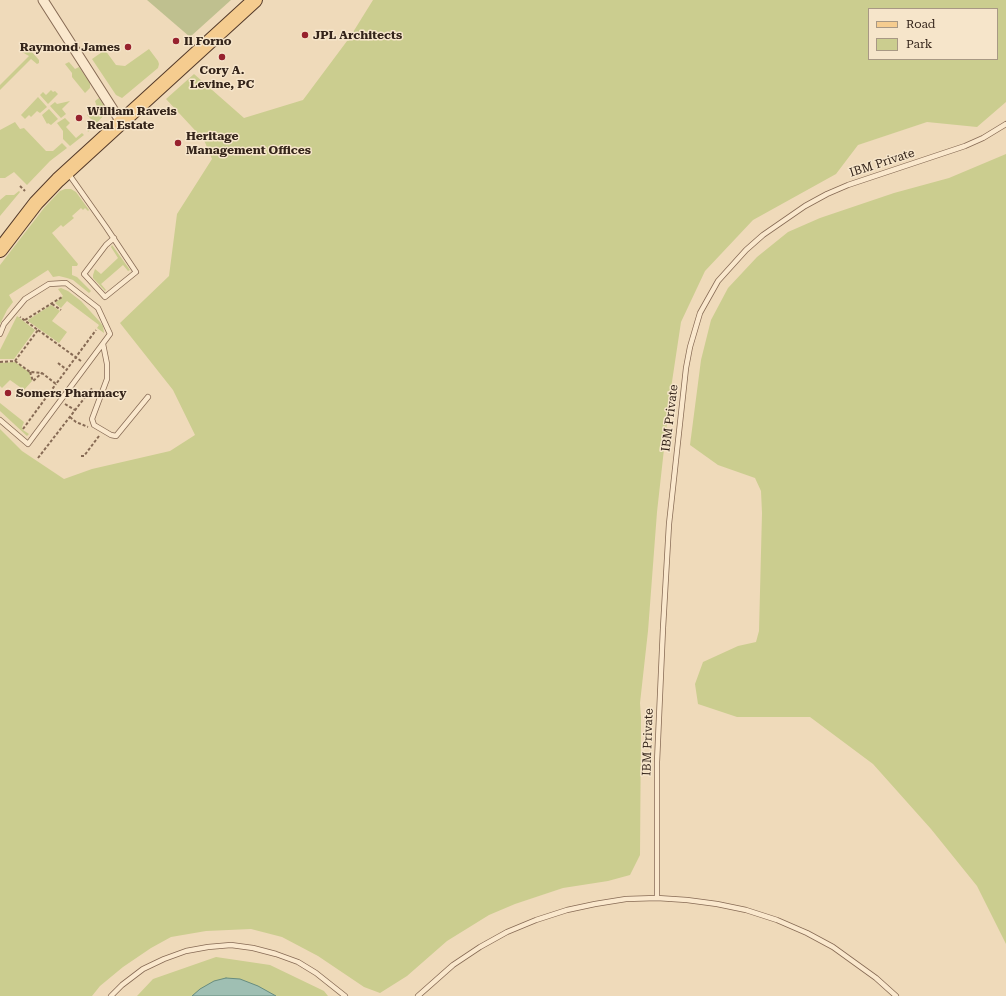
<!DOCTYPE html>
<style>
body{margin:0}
#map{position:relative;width:1006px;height:996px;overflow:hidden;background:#efdaba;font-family:"Roboto Serif",serif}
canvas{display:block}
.legend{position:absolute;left:868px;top:8px;width:130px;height:52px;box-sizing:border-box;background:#f6e5ca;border:1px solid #a89884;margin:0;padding:5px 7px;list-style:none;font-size:12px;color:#34241a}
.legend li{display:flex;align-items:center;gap:8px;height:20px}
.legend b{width:20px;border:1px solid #a89884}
</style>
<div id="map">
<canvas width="1006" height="996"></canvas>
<ul class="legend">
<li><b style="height:5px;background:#f5cc8f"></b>Road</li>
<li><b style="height:11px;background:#cbcd8f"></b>Park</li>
</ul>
</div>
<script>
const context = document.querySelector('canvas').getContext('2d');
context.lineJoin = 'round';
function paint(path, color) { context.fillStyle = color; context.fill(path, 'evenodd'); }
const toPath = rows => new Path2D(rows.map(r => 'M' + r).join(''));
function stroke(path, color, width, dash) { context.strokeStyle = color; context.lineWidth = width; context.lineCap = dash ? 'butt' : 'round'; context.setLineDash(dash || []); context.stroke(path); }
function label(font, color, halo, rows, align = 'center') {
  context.font = font + ' "Roboto Serif",serif'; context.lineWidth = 3; context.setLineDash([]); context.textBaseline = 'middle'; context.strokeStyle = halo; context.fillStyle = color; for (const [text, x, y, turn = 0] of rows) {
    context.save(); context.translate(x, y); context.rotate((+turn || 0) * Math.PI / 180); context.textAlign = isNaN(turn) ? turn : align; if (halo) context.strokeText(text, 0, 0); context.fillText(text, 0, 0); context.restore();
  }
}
const green = toPath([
 [373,0,1006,0,1006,102,977,127,927,122,858,145,836,174,753,220,705,271,681,322,670,395,657,512,648,631,640,703,641,718,640,855,630,875,608,881,563,888,515,904,489,915,447,941,407,976,380,993,364,987,318,956,282,937,251,929,206,931,171,937,151,948,123,967,100,986,92,996,0,996,0,429,22,451,64,479,92,469,170,451,195,435,173,390,120,323,169,276,177,214,212,159,204,140,166,99,194,74,244,118,303,100,350,37],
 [869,9,997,9,997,59,869,59],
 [26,49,31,51,39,60,39,63,37,64,31,59,0,90,0,85,29,56,22,52],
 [149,49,158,61,159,64,158,68,122,98,116,95,92,59,105,50,116,65,125,66],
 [69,62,75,69,79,67,90,83,90,88,85,93,72,77,72,73,65,64],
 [51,90,53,92,55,91,58,94,48,104,40,95,43,92,46,95],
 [38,97,47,107,40,113,37,111,31,117,29,115,25,119,21,115],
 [99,98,108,111,88,132,87,129,94,122,87,115,97,107,95,101],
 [70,101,62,109,66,114,61,118,50,106,55,102,57,104],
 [49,109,58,119,51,125,48,123,47,124,42,115],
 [65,118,70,123,66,127,76,138,82,133,84,135,70,146,63,139,63,131,57,123],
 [15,122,20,129,24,128,46,151,53,151,62,143,67,148,50,161,27,185,14,172,5,178,0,178,0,130],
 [1006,154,1006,944,977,886,931,829,873,764,810,717,737,717,698,704,695,684,703,662,738,646,756,642,759,631,762,513,761,491,755,478,718,465,690,445,701,360,711,320,728,288,757,257,788,232,820,218,894,193,949,178],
 [65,189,71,189,76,192,89,210,88,211,85,208,83,210,81,208,72,216,74,218,63,227,61,225,52,233,78,264,77,266,72,266,72,275,77,277,91,291,89,293,73,280,67,278,59,276,53,277,48,270,9,295,13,302,7,310,0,324,0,265,44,208,60,191],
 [19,191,20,192,0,216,0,200,6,195,14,195],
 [112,245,130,270,128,271,123,265,101,284,106,290,105,291,93,278,93,275,95,269,101,274,118,258,111,247],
 [61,288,68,291,81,301,100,322,103,326,104,333,97,328,99,325,67,301,61,308,55,303,63,296,58,289],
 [51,305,60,311,52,321,67,332,59,343,28,321,28,320],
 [17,316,35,330,14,359,0,359,0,350],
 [15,362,29,372,32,381,24,390,10,380,2,388,0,386,0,363],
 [0,403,24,422,22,427,23,430,29,434,27,436,0,411],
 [216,957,270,965,324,991,328,996,137,996,153,979]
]);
const cemetery = toPath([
 [147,0,231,0,190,37]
]);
const water = toPath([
 [226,978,240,979,258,986,276,996,192,996,200,989,214,981,226,978]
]);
const path = toPath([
 [20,186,25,191],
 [52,304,61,310],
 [25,320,62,297],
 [38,330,81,361],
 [15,361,30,372,42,373,56,384,96,330],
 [0,362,15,361,38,330,20,317],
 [58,363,67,370],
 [30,372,33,381,42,373],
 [65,404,75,410],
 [70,417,76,422,88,427],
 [23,429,56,384],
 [81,456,84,456,99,436],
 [38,458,93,387]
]);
const lane = toPath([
 [68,173,106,227,136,272,105,297,84,274,106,245,114,238],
 [0,334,4,324,25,299,49,284,66,283,98,308,110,334,28,444,0,420],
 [103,344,107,364,107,379,92,419,94,425,111,435,116,436,148,397],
 [657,898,657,762,663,628,669,524,686,368,690,347,700,313,718,281,746,250,763,235,805,206,827,194,848,185,965,146,983,138,1006,124],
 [111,996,122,985,143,969,164,959,186,951,208,947,231,945,253,948,276,954,298,962,316,973,345,996],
 [418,996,453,965,480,947,507,932,536,920,567,910,595,904,626,899,657,898,687,900,717,904,746,910,777,920,807,933,833,947,876,978,896,996]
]);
const street = toPath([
 [43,0,121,122]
]);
const primary = toPath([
 [0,250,36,203,58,180,255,0]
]);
const markers = [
 [305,35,4,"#97222e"],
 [176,41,4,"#97222e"],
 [128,47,4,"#97222e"],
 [222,57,4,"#97222e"],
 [79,118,4,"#97222e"],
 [178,143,4,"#97222e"],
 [8,393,4,"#97222e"]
];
const poiNames = [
 ["JPL Architects",313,35],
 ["Il Forno",184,41],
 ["Raymond James",120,47,"right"],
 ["Cory A.",222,70,"center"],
 ["Levine, PC",222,84,"center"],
 ["William Raveis",87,111],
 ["Real Estate",87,125],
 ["Heritage",186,136],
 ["Management Offices",186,150],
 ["Somers Pharmacy",16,393]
];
const streetNames = [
 ["IBM Private",882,163,-18],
 ["IBM Private",670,418,-83],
 ["IBM Private",648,742,-88]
];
paint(green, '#cbcd8f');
paint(cemetery, '#bfc08f');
paint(water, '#9fbfb3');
stroke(water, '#678c7f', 1);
stroke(lane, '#866a54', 6);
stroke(street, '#866a54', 11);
stroke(primary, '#533929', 16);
stroke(path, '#866a54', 2, [3, 2]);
stroke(lane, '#fae8cd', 4.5);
stroke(street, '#fae8cd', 9);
stroke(primary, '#f5cc8f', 14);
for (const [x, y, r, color] of markers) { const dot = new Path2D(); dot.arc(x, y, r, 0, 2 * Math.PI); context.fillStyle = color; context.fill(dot); stroke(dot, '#f6e5ca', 1.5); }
label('bold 12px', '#34241a', '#f6e5ca', poiNames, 'left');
label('12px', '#34241a', '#f6e5ca', streetNames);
</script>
